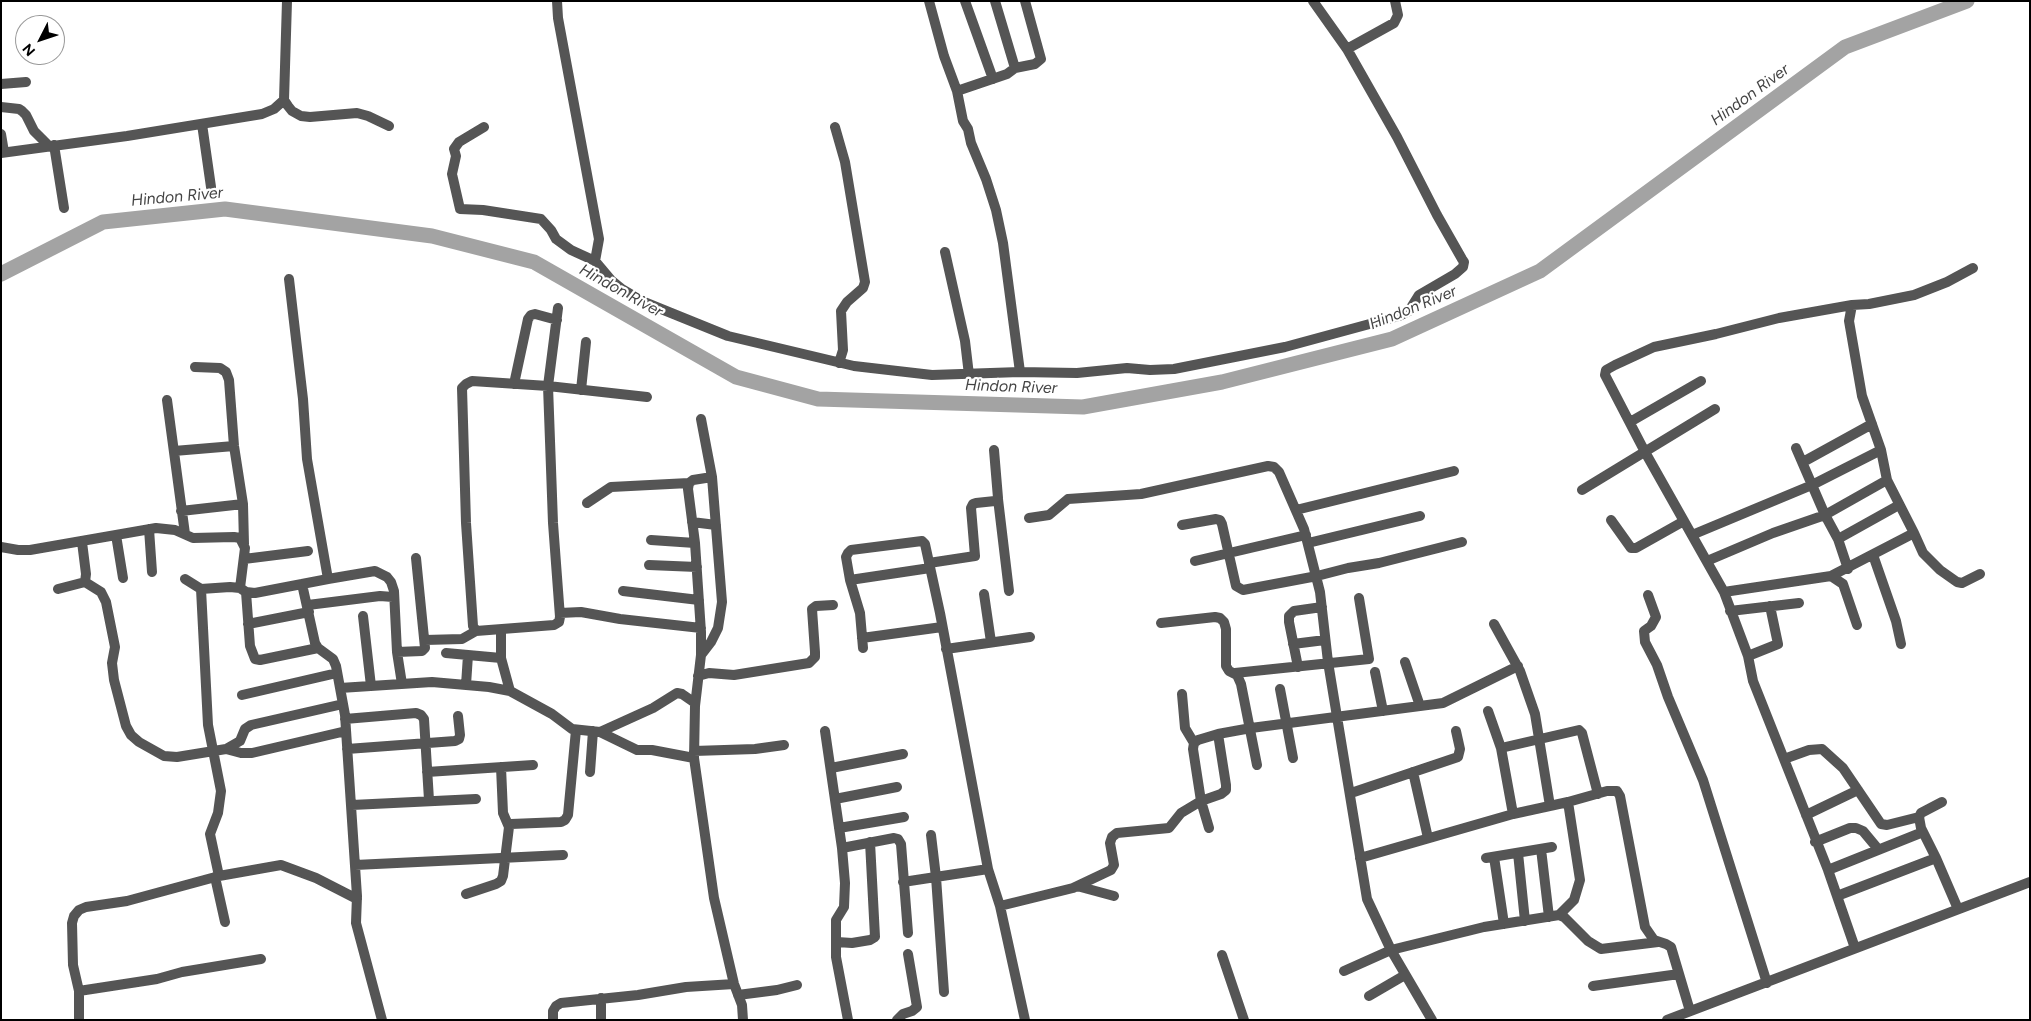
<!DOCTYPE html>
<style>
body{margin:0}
#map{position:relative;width:2031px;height:1021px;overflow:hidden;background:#fff;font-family:Figtree,sans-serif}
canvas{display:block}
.frame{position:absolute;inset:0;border:2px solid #000;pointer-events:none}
.north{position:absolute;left:15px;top:15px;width:50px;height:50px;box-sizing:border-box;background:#fff;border:1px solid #999;border-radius:50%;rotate:229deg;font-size:14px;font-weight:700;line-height:20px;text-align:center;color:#000}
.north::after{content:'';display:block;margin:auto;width:18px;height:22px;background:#000;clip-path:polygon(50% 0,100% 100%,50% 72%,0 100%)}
</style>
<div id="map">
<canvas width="2031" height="1021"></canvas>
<div class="frame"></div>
<div class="north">N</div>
</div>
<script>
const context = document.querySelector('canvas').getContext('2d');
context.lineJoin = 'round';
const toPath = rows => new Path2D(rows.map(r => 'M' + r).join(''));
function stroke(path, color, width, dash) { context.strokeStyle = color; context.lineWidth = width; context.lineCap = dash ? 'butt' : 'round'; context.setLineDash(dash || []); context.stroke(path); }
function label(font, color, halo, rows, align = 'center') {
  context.font = font + ' Figtree,sans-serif'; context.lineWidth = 4.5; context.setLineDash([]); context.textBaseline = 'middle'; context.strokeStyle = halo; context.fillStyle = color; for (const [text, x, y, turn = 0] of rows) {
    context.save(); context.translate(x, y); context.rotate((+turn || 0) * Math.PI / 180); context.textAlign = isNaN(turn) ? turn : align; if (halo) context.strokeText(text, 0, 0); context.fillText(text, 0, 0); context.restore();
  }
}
const river = toPath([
 [1,274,103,222,225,209,432,236,534,262,736,377,818,399,1083,407,1222,382,1392,339,1540,271,1845,47,1967,1]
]);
const minor = toPath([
 [287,1,284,100,288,106,292,111,301,116,310,117,357,113,368,116,389,126],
 [557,1,558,18,599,239,595,261],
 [929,1,944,56,957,91,963,121,968,129,971,143,986,179,996,210,1003,243,1020,372],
 [965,1,993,79],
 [1347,49,1394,23,1398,15,1395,1],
 [1015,68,1035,64,1041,59,1025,1],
 [1,84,26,82],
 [957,91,1007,74,1015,68,995,1],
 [1,107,19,109,22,111,26,115,34,131,49,146],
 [202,124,211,187],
 [484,127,459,142,454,149,456,156,452,174,460,209,483,210,541,219,551,230,556,239,571,250,595,261,611,280,622,289,644,302,728,336,854,366,932,375,1020,372,1077,373,1127,368,1150,370,1174,369,1285,347,1399,316,1409,311,1419,295,1455,274,1463,267,1464,262,1462,259,1437,215,1397,137,1347,49,1313,1],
 [835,127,845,162,865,282,863,288,847,302,841,311,843,350,839,363],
 [1,134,4,152],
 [54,145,64,208],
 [1,153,127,136,262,114,274,109,284,100],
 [945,252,965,341,969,375],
 [289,279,303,399,307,459,328,579,375,571,387,577,391,582,394,591,397,652,402,684],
 [1852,305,1779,318,1716,334,1654,347,1615,365,1606,370,1605,375,1645,452,1724,592,1748,656,1753,681,1828,870,1855,948],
 [558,308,548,386,553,523,560,617,559,622,554,625,476,631,473,626,466,523,462,388,466,384,472,381,548,386,647,397],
 [195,367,220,368,226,372,229,380,234,446,243,504,244,544],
 [514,384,528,319,531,315,535,314,557,320],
 [581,390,586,342],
 [167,400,185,534],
 [1630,422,1701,381],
 [1796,448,1825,515,1838,539,1848,569],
 [174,451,234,446],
 [1803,462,1872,424],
 [712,477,693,480,689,483,688,489,695,543,701,632,701,655,695,706,694,758,714,898,734,984,742,1005,743,1020],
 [1582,490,1715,409],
 [998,499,1009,591],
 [587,503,611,487,689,483],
 [1296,510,1454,471],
 [181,511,243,504],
 [1029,518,1049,515,1068,499,1141,494,1268,466,1274,467,1279,472,1304,529,1320,592,1328,662,1367,899,1391,950,1432,1020],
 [1611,520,1631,548,1636,548,1684,521],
 [692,522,716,525],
 [1182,525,1216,519,1220,520,1222,524,1236,586,1243,590,1317,576,1348,568,1379,563,1462,542],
 [149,529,152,572],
 [1914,533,1923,553,1940,570,1957,582,1962,583,1980,574],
 [116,535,123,578],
 [1692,535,1812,485,1881,450],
 [1838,539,1899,505],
 [651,540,695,543],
 [1308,543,1420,516],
 [1,547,18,550,30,550,156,528,175,530,193,538,234,537,240,538,245,548,240,588],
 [1873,555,1896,621,1901,644],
 [244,559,308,551],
 [1195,561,1306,535],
 [1707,561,1773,533,1825,515,1887,480],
 [929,563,975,556,971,508,973,504,976,503,995,501,998,498,994,450],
 [649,565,697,567],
 [1831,576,1914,533,1887,480,1881,450,1862,396,1849,321,1852,305,1869,304,1914,295,1947,282,1973,268],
 [185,579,201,589,230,587,240,588,246,592,255,593,328,579],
 [850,580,930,568],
 [85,582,101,592,106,602,115,647,112,663,114,680,126,726,131,735,139,742,164,756,177,757,226,749,241,753,252,753,346,731],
 [302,584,315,643,318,648,333,659,336,666,345,715,357,896,356,923,382,1020],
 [58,589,85,582,86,574,82,542],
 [201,589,208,725,221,791,218,813,210,834,219,876],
 [623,591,699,600],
 [246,592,250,646,255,659,260,660,318,648],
 [1724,592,1831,576,1843,584,1857,625],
 [984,594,991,642],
 [1648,595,1656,617,1651,626,1644,631,1645,642,1657,665,1668,697,1703,780,1767,983],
 [308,605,380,596,393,597],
 [1730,611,1799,603],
 [560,613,581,612,620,619,701,628],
 [363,616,371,686],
 [1161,623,1215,617,1220,618,1224,622,1226,629,1226,666,1229,671,1237,675,1241,684,1257,765],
 [248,624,309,612],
 [1494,624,1520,671,1535,714,1550,806],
 [862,638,942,627],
 [425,640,462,639,476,631],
 [1293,644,1325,640],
 [863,648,860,613,850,580,846,557,848,553,851,550,922,541,925,544,940,613,988,869,1000,906,1025,1020],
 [946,649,1030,637],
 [397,652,422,651,425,648,416,558],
 [446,653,501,658,510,691],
 [701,655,711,642,718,628,722,602,712,477,701,419],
 [1748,656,1778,644,1770,606],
 [501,658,501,630],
 [1405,662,1420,706],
 [1298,667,1289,622,1289,616,1294,611,1322,607],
 [1375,672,1383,711],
 [1235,673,1369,659,1359,598],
 [698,676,709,673,734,675,809,663,815,657,815,652,812,609,816,606,833,605],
 [466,685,468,655],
 [340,688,432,682,489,687,510,691,552,714,572,729,600,732,637,750,652,750,694,758],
 [1280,689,1293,758],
 [1182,694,1185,728,1194,743],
 [242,695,337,673],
 [1488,711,1501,748,1513,814],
 [345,719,416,713,421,715,424,719,429,800],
 [825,731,842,848,845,883,844,907,836,920,836,957,848,1020],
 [600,732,653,708,677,693,682,694,695,703],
 [1501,748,1579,730,1582,733,1598,794],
 [226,749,240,741,245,729,251,725,343,704],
 [347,749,455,741,459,739,460,735,458,716],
 [694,751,755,749,784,745],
 [1784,759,1809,750,1822,749,1843,768,1881,824,1887,825,1919,817],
 [501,767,503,813,509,827],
 [831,768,903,754],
 [427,772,533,765],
 [590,772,593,731],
 [1413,772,1428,838],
 [1351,793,1458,757,1460,749,1456,731],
 [835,799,897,787],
 [352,805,476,799],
 [1806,815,1858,790],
 [839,828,904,817],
 [1209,828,1201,801,1193,749,1194,743,1198,740,1218,734,1251,728,1443,703,1518,666],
 [931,835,936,877,944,992],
 [1815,842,1850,828,1856,828,1863,831,1878,849],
 [842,848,894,838,898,839,901,844,908,933],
 [1541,849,1549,917],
 [1518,853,1525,921],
 [1494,857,1504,924],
 [1360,858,1513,814,1568,802,1607,791,1617,791,1620,796,1645,927,1654,940,1666,944,1671,947,1690,1011],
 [1486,858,1552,847],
 [1936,858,1921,828,1919,817,1921,813,1942,802],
 [355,865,563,855],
 [1828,870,1923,832],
 [215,877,225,922],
 [903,882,988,869],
 [1077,886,1114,896],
 [466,894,496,884,501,881,503,876,509,827,511,824,561,822,565,820,568,815,576,730],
 [1837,896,1936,858,1958,909],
 [1000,906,1073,888,1111,870,1114,865,1110,843,1112,837,1117,833,1169,828,1181,813,1201,801,1221,794,1226,790,1226,785,1218,734],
 [1559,915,1564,917,1588,941,1601,949,1658,942],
 [837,942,852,943,870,940,875,937,870,842],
 [1222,955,1244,1020],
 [1344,971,1391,950,1484,927,1559,915,1574,900,1580,880,1568,802],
 [1593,986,1679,974],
 [79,991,157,979,182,972,261,959],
 [738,995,777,990,797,985],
 [1369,996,1405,975],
 [601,998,601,1020],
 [79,1020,79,991,73,965,72,923,74,916,79,910,86,907,127,901,219,876,281,865,316,878,357,899],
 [553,1020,553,1011,556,1006,561,1003,638,995,686,987,734,984],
 [897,1020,903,1014,912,1011,917,1007,908,954],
 [1667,1020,2030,882]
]);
const waterNames = [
 ["Hindon River",1750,95,-36],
 ["Hindon River",177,197,-5],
 ["Hindon River",621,291,29],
 ["Hindon River",1413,308,-22],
 ["Hindon River",1011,387,2]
];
stroke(river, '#a3a3a3', 15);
stroke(minor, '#555', 10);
label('italic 16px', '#444', '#fff', waterNames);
</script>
